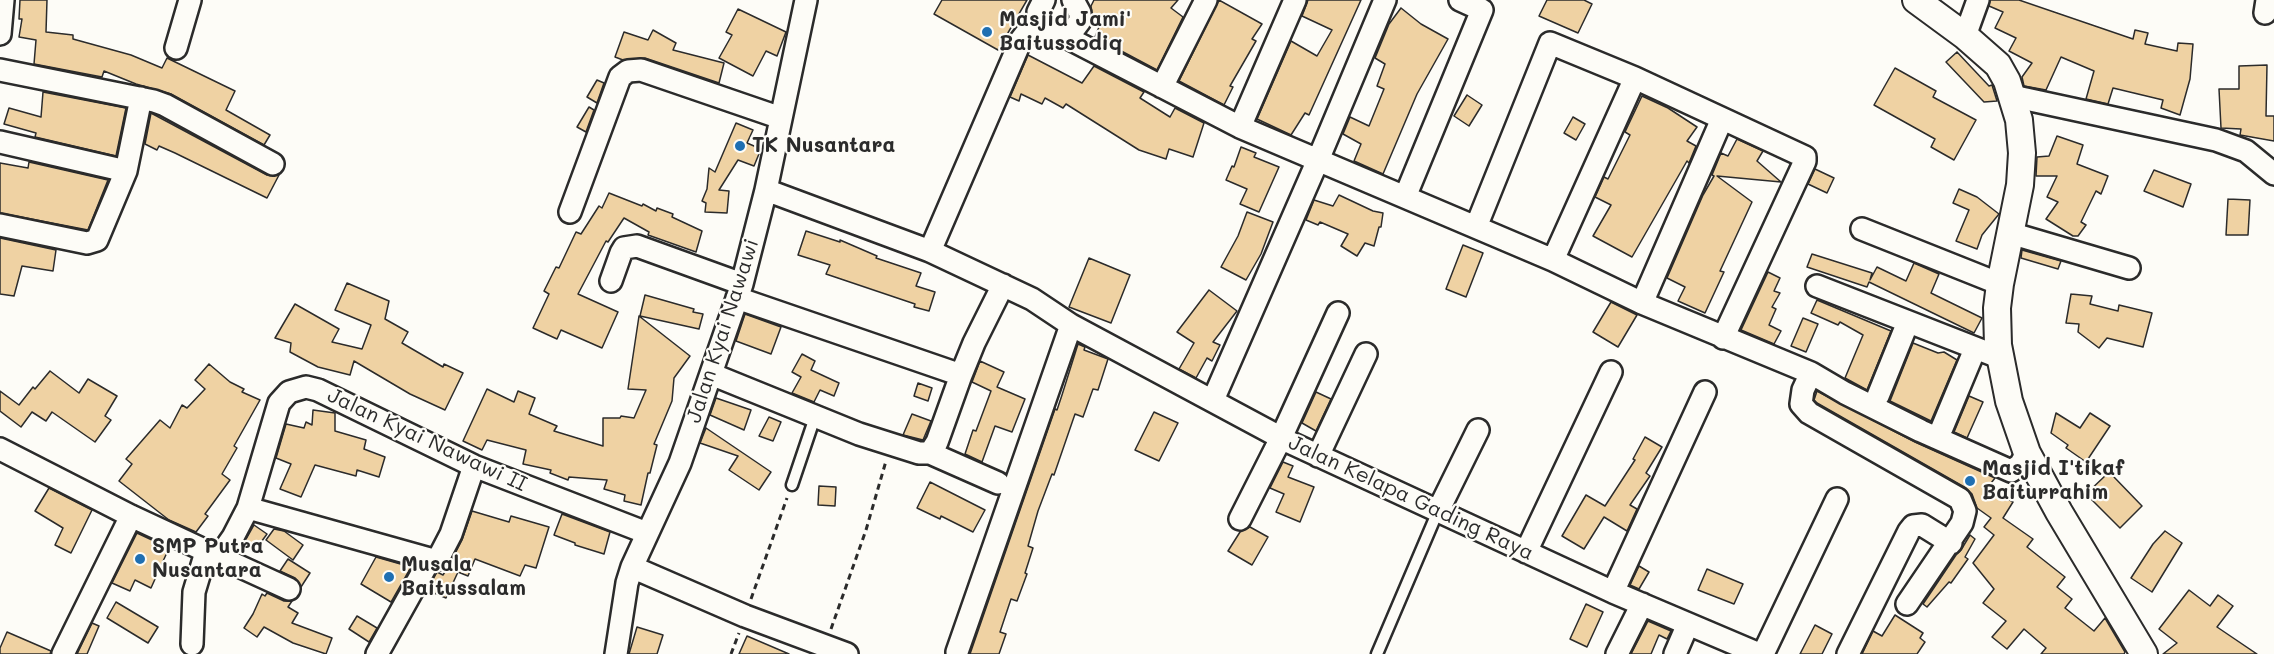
<!DOCTYPE html>
<style>
body{margin:0}
canvas{display:block;background:#fdfcf7}
</style>
<canvas width="2274" height="654"></canvas>
<script>
const context = document.querySelector('canvas').getContext('2d');
context.lineJoin = 'round';
function paint(path, color) { context.fillStyle = color; context.fill(path, 'evenodd'); }
const toPath = rows => new Path2D(rows.map(r => 'M' + r).join(''));
function stroke(path, color, width, dash) { context.strokeStyle = color; context.lineWidth = width; context.lineCap = dash ? 'butt' : 'round'; context.setLineDash(dash || []); context.stroke(path); }
function label(font, color, halo, rows, align = 'center') {
  context.font = font + ' Mali,sans-serif'; context.lineWidth = 4.5; context.setLineDash([]); context.textBaseline = 'middle'; context.strokeStyle = halo; context.fillStyle = color; for (const [text, x, y, turn = 0] of rows) {
    context.save(); context.translate(x, y); context.rotate((+turn || 0) * Math.PI / 180); context.textAlign = isNaN(turn) ? turn : align; if (halo) context.strokeText(text, 0, 0); context.fillText(text, 0, 0); context.restore();
  }
}
const building = toPath([
 [20,0,47,0,46,32,73,35,73,39,131,55,162,68,167,58,235,91,226,110,270,135,264,145,171,94,136,84,104,71,102,77,34,64,36,40,19,37,22,19,19,19,20,0],
 [942,0,1027,0,998,50,934,14,942,0],
 [1094,0,1178,0,1171,8,1183,17,1157,70,1095,37,1099,27,1092,23,1091,6,1094,0],
 [1219,0,1262,24,1252,39,1256,41,1230,86,1233,87,1224,105,1179,81,1219,0],
 [1308,0,1361,0,1309,115,1305,113,1291,135,1257,119,1291,41,1317,56,1332,30,1302,16,1308,0],
 [1547,0,1584,0,1592,4,1578,33,1539,16,1547,0],
 [1990,0,2019,0,2133,39,2135,30,2148,33,2145,44,2177,51,2178,43,2193,44,2190,79,2180,115,2161,108,2163,100,2113,88,2108,104,2086,99,2094,71,2061,57,2046,90,2024,86,2022,77,2032,63,2009,51,2016,38,1995,28,2003,12,1989,6,1990,0],
 [1401,8,1421,24,1448,39,1417,94,1383,174,1354,161,1361,144,1343,134,1350,117,1369,126,1384,89,1377,86,1385,64,1375,58,1389,24,1401,8],
 [738,9,786,32,777,56,766,51,753,76,719,58,732,35,726,32,738,9],
 [653,30,676,43,673,50,724,63,719,83,645,58,623,60,615,57,624,32,648,40,653,30],
 [1957,52,1989,86,1992,85,1997,101,1984,102,1946,62,1957,52],
 [1028,55,1082,83,1094,66,1144,92,1140,98,1170,117,1175,108,1204,123,1193,157,1169,149,1166,159,1139,150,1066,104,1063,108,1045,98,1042,104,1021,94,1019,101,1010,97,1028,55],
 [2267,65,2266,116,2274,116,2274,141,2240,135,2241,129,2221,128,2219,89,2239,89,2239,66,2267,65],
 [1895,68,1936,91,1933,97,1976,120,1954,160,1931,147,1935,139,1874,105,1895,68],
 [597,80,604,83,597,103,587,97,597,80],
 [43,92,126,108,116,156,35,137,36,133,4,124,9,108,41,117,43,92],
 [1467,95,1482,105,1469,126,1454,116,1467,95],
 [1642,96,1668,108,1697,127,1687,141,1696,146,1689,163,1687,161,1632,257,1593,236,1611,205,1595,197,1604,177,1608,179,1630,135,1625,132,1642,96],
 [589,107,594,110,586,132,577,127,589,107],
 [151,113,267,175,279,175,267,198,175,153,159,146,157,150,145,144,151,113],
 [1573,117,1585,124,1576,140,1564,133,1573,117],
 [736,123,753,130,747,143,761,149,754,166,738,160,719,190,729,191,727,213,705,212,706,203,702,201,707,189,709,168,715,172,736,123],
 [2057,136,2083,145,2077,164,2108,176,2101,194,2096,191,2081,222,2086,225,2078,236,2073,236,2046,219,2058,202,2047,197,2057,176,2036,176,2037,157,2049,156,2057,136],
 [1737,139,1763,151,1757,161,1781,182,1717,176,1752,202,1720,271,1724,272,1705,313,1678,301,1685,287,1667,278,1703,195,1714,176,1712,175,1721,153,1728,156,1737,139],
 [1241,147,1256,153,1254,157,1279,167,1259,212,1240,204,1247,189,1226,180,1232,166,1234,167,1241,147],
 [29,162,108,180,88,230,0,213,0,163,28,168,29,162],
 [1815,169,1834,178,1827,193,1808,184,1815,169],
 [2154,170,2191,184,2183,207,2144,191,2154,170],
 [1959,189,1977,197,1999,214,1982,235,1977,249,1956,241,1969,210,1953,203,1959,189],
 [609,193,642,206,643,204,656,211,657,208,673,214,672,217,702,231,696,252,648,235,649,232,624,218,608,242,606,241,578,294,618,312,602,348,561,330,557,339,533,328,549,294,544,291,556,267,559,268,576,232,581,234,599,206,602,208,609,193],
 [1339,195,1373,211,1383,213,1381,227,1379,227,1374,246,1365,243,1357,256,1341,246,1348,234,1320,222,1318,225,1306,220,1314,200,1333,206,1339,195],
 [2228,199,2250,200,2248,235,2226,235,2228,199],
 [1247,212,1273,222,1261,254,1246,280,1221,267,1238,236,1247,212],
 [806,231,840,242,840,240,877,256,876,258,921,273,916,286,935,292,929,311,914,307,915,304,826,274,830,265,798,255,806,231],
 [0,238,56,250,53,271,22,266,14,296,0,294,0,238],
 [1463,245,1483,253,1466,297,1446,289,1463,245],
 [2022,250,2061,261,2058,269,2021,258,2022,250],
 [1812,254,1872,273,1870,280,1877,267,1906,281,1914,263,1939,274,1931,293,1982,318,1974,333,1869,282,1867,287,1807,267,1812,254],
 [1089,258,1130,275,1111,323,1069,307,1089,258],
 [1768,272,1780,278,1774,291,1780,293,1772,307,1776,309,1769,325,1781,331,1774,344,1741,330,1768,272],
 [347,283,389,301,385,319,408,332,402,343,443,367,444,364,463,373,445,410,410,394,354,361,350,375,318,367,290,352,291,343,275,338,295,304,339,329,332,342,362,349,371,325,335,310,347,283],
 [1209,290,1237,311,1213,342,1220,345,1212,361,1207,358,1196,378,1179,369,1194,343,1177,332,1209,290],
 [2071,294,2092,296,2090,304,2118,311,2119,305,2152,313,2143,347,2107,338,2099,348,2078,332,2079,324,2066,323,2071,294],
 [645,295,694,309,693,312,703,314,699,329,640,316,645,295],
 [1817,300,1891,331,1867,390,1845,378,1863,335,1840,322,1838,325,1811,313,1817,300],
 [1611,302,1637,315,1618,347,1593,332,1611,302],
 [745,314,781,327,771,354,736,341,745,314],
 [639,316,690,356,674,378,672,401,654,444,657,445,650,473,648,473,641,505,624,501,625,495,604,489,607,480,569,477,568,480,550,473,551,470,523,464,526,450,487,440,482,450,463,441,487,389,514,402,518,391,535,398,529,414,557,426,554,431,603,446,603,418,620,418,621,416,634,418,646,390,628,389,639,316],
 [1803,318,1818,324,1806,352,1791,346,1803,318],
 [1913,343,1938,353,1944,352,1957,360,1931,421,1890,401,1913,343],
 [1078,344,1085,347,1084,350,1108,359,1098,390,1093,389,1083,417,1075,414,1054,475,1052,474,1038,511,1028,546,1033,548,1025,573,1027,574,1017,601,1011,599,1000,632,1006,634,999,654,970,654,1055,409,1057,410,1062,395,1078,344],
 [802,354,815,361,811,370,839,383,834,396,820,390,814,402,792,393,801,377,792,372,802,354],
 [980,361,1004,372,997,387,1025,399,1012,432,995,426,982,462,965,454,973,430,976,431,991,391,972,382,980,361],
 [209,364,230,382,244,389,242,392,260,400,234,446,237,448,222,474,230,480,205,514,208,516,196,532,169,520,119,481,132,464,126,459,160,420,170,428,182,405,187,408,205,389,195,380,209,364],
 [50,371,79,393,88,379,117,396,105,416,111,420,95,442,52,412,46,421,32,412,21,427,0,411,0,391,19,405,33,387,35,389,50,371],
 [918,383,932,388,928,401,914,396,918,383],
 [1817,391,1915,442,1995,478,1988,487,2013,502,2003,518,2033,539,2027,547,2065,577,2057,587,2072,599,2065,608,2094,631,2105,618,2125,652,2124,654,2041,654,2046,648,2024,629,2007,649,1992,637,2006,621,1983,603,1994,589,1973,563,1994,535,1984,527,1991,518,1977,508,1972,494,1966,488,1817,403,1814,400,1817,391],
 [1316,392,1331,399,1316,431,1302,423,1316,392],
 [1969,396,1983,402,1967,438,1954,432,1969,396],
 [716,398,751,410,744,430,710,415,716,398],
 [313,410,335,413,335,431,366,440,364,449,385,457,379,477,357,470,356,476,315,465,301,497,280,489,291,464,276,458,286,424,304,428,306,422,312,425,313,410],
 [1154,412,1178,423,1159,461,1135,450,1154,412],
 [2056,413,2080,428,2090,413,2110,426,2086,462,2066,448,2068,445,2051,433,2056,413],
 [912,414,931,421,923,440,903,435,912,414],
 [769,417,781,422,773,441,759,436,769,417],
 [706,428,771,472,759,490,729,470,738,456,700,443,706,428],
 [1645,437,1662,447,1646,473,1650,476,1630,505,1637,509,1627,531,1604,517,1584,549,1562,536,1586,495,1605,506,1635,460,1633,459,1645,437],
 [1283,462,1293,466,1288,477,1314,487,1300,522,1276,512,1284,494,1270,488,1283,462],
 [2106,475,2112,475,2142,506,2120,528,2086,494,2106,475],
 [930,482,985,510,973,532,941,516,940,519,917,508,930,482],
 [819,486,836,487,835,506,818,505,819,486],
 [49,488,92,510,71,553,55,545,63,528,35,511,49,488],
 [472,511,509,522,511,516,549,527,536,568,525,565,520,576,475,559,468,576,458,572,446,598,427,590,437,572,443,575,449,565,462,540,472,511],
 [562,514,610,532,604,554,575,545,575,543,554,535,562,514],
 [254,525,267,534,256,549,245,541,254,525],
 [1250,527,1268,537,1252,565,1228,551,1240,532,1250,527],
 [274,529,284,531,303,545,293,560,266,540,274,529],
 [2165,531,2182,543,2152,592,2131,578,2153,544,2165,531],
 [137,533,169,548,151,588,135,580,130,591,112,583,137,533],
 [1970,535,1975,539,1965,557,1968,559,1951,583,1949,582,1927,607,1923,604,1956,555,1961,550,1970,535],
 [376,557,411,567,391,602,361,584,376,557],
 [288,559,310,573,301,587,295,578,280,571,288,559],
 [1639,566,1649,572,1639,589,1630,585,1639,566],
 [1707,569,1743,584,1734,604,1698,590,1707,569],
 [2189,590,2210,606,2218,595,2233,606,2217,627,2257,654,2163,654,2177,643,2159,629,2189,590],
 [267,593,284,601,292,601,288,607,298,613,292,623,332,638,326,654,293,643,264,627,257,637,244,628,253,614,262,594,265,596,267,593],
 [116,602,158,627,148,643,107,618,116,602],
 [1586,604,1603,612,1587,647,1570,639,1586,604],
 [1895,615,1923,633,1920,638,1925,642,1917,654,1862,654,1873,631,1882,636,1895,615],
 [357,616,377,628,369,642,349,629,357,616],
 [1648,621,1671,631,1667,639,1659,635,1651,654,1631,654,1648,621],
 [92,623,99,626,87,654,77,654,92,623],
 [1815,625,1832,634,1822,654,1800,654,1815,625],
 [637,627,663,635,657,654,629,654,637,627],
 [7,632,51,651,50,654,0,654,0,648,7,632],
 [747,636,789,654,739,654,747,636]
]);
const path = toPath([
 [751,599,787,498],
 [831,629,866,530,886,461],
 [731,654,739,633]
]);
const service = toPath([
 [792,485,815,417],
 [1377,654,1438,511]
]);
const minor = toPath([
 [1044,0,1038,12,1040,25,1050,34,1057,37,1071,33,1080,21,1080,13,1073,0],
 [2265,13,2267,0],
 [0,34,3,0],
 [1064,36,1240,127,1553,260,1642,303,1811,373,1803,390,1801,404,1809,413,1960,499,1965,511,1962,523,1907,604],
 [1965,36,1978,0],
 [176,48,190,0],
 [0,70,154,101,165,105,273,164],
 [1162,87,1206,0],
 [2012,96,2216,140,2246,151,2274,174],
 [1240,127,1295,0],
 [0,142,126,171],
 [766,190,930,251,1032,299,1071,325,1289,442,1613,592,1759,654],
 [1405,197,1482,10,1460,0],
 [570,212,620,77,628,71,641,70,781,118],
 [0,225,87,243,97,240,126,171,141,98],
 [1476,227,1550,43,1635,78,1805,157,1805,161,1723,338],
 [1862,229,2000,284],
 [2010,233,2129,268],
 [930,251,1021,40,1038,18],
 [1553,260,1635,78],
 [611,281,621,253,624,248,637,246,742,284],
 [1817,286,2001,358],
 [737,298,961,375],
 [1642,303,1722,119],
 [1811,373,1845,393,1921,431,2011,471,2020,465,2027,453],
 [711,374,859,434,919,453,930,453,998,483],
 [1878,396,1908,322],
 [1213,400,1318,160,1385,0],
 [1942,428,1975,349],
 [0,449,131,516,219,557,233,537,248,508,279,403,289,392,306,387,318,390,474,466,647,533],
 [930,453,937,442,961,375,974,343,1003,285],
 [1318,456,1366,354],
 [248,508,430,559,438,559,451,534,474,466],
 [1438,511,1478,430],
 [1240,519,1281,438,1338,313],
 [1526,552,1611,372],
 [219,557,289,589],
 [632,567,745,616,847,654],
 [1613,592,1705,392],
 [192,644,194,592,206,552],
 [957,652,1071,325],
 [63,654,131,516],
 [377,654,430,559],
 [616,654,627,583,632,567,680,463,742,284,766,190,806,0],
 [1617,654,1642,604],
 [1675,654,1688,624],
 [1763,654,1837,499],
 [1848,654,1909,531,1913,526,1922,525,1951,543]
]);
const tertiary = toPath([
 [1916,0,1965,36,1998,65,2007,81,2019,120,2022,153,2020,185,2000,284,1997,308,1998,345,2009,401,2027,453,2059,512,2144,654]
]);
const markers = [
 [987,32,6,"#1f6fb2"],
 [740,146,6,"#1f6fb2"],
 [1970,481,6,"#1f6fb2"],
 [140,559,6,"#1f6fb2"],
 [389,577,6,"#1f6fb2"]
];
const poiNames = [
 ["Masjid Jami'",999,20],
 ["Baitussodiq",999,44],
 ["TK Nusantara",752,146],
 ["Masjid I'tikaf",1982,469],
 ["Baiturrahim",1982,493],
 ["SMP Putra",152,547],
 ["Nusantara",152,571],
 ["Musala",401,565],
 ["Baitussalam",401,589]
];
const streetNames = [
 ["Jalan Kyai Nawawi",723,331,-72],
 ["Jalan Kyai Nawawi II",427,440,25],
 ["Jalan Kelapa Gading Raya",1411,498,25]
];
paint(building, '#efd2a3');
stroke(building, '#2b2b2b', 1.5);
stroke(service, '#2b2b2b', 15);
stroke(minor, '#2b2b2b', 26);
stroke(tertiary, '#2b2b2b', 30);
stroke(path, '#2b2b2b', 3, [6, 4.5]);
stroke(service, '#fdfcf7', 10);
stroke(minor, '#fdfcf7', 21);
stroke(tertiary, '#fdfcf7', 26);
for (const [x, y, r, color] of markers) { const dot = new Path2D(); dot.arc(x, y, r, 0, 2 * Math.PI); context.fillStyle = color; context.fill(dot); stroke(dot, '#fdfcf7', 2); }
label('bold 21px', '#2b2b2b', '#fdfcf7', poiNames, 'left');
label('21px', '#2b2b2b', '#fdfcf7', streetNames);
</script>
